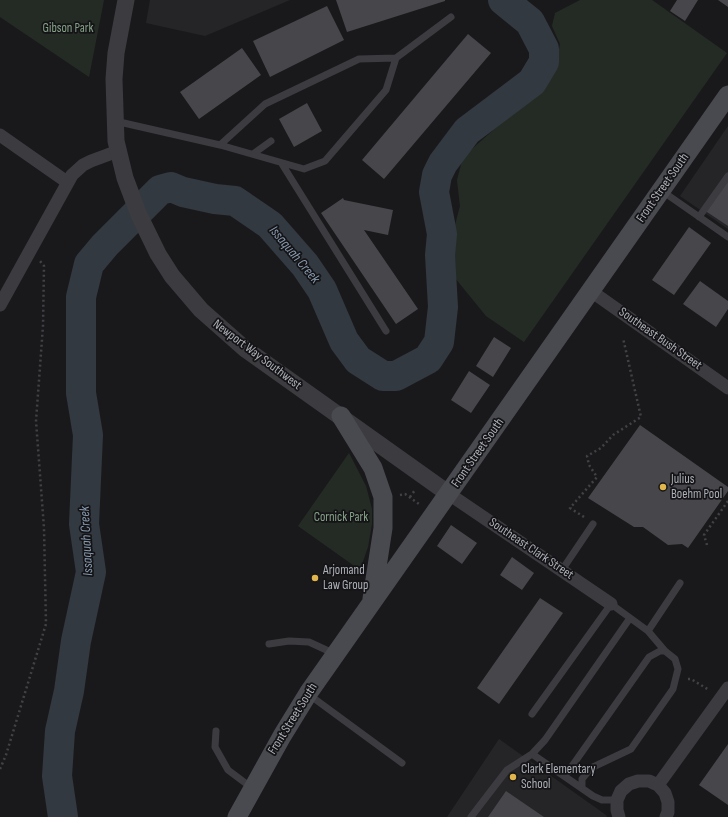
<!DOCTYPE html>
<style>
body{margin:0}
canvas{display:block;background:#19191b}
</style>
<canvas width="728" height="817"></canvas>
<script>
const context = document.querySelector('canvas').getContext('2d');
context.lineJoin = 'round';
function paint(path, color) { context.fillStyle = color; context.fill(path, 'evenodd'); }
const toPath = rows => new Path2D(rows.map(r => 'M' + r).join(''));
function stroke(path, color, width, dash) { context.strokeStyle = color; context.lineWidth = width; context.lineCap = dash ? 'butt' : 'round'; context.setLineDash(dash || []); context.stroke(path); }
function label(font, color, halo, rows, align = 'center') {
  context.font = font + ' "Sofia Sans Condensed",sans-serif'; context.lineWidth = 3.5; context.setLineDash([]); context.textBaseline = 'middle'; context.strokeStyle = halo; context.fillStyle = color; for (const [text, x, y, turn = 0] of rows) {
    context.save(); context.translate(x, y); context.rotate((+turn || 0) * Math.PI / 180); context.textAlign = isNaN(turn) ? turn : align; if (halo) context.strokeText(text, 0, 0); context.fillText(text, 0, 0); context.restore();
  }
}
const built = toPath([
 [150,0,290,0,205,36,146,23],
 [728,126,728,229,680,196],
 [499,739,606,815,607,817,447,817]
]);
const green = toPath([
 [0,0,104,0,89,77,0,17],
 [580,0,652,0,727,53,524,342,486,316,451,273,454,229,460,206,457,180,463,157,543,86,556,65,560,44,552,26,555,13],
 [349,453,366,486,372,509,372,524,368,547,360,570,298,526]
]);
const river = toPath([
 [63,817,57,776,60,731,69,691,76,641,91,572,84,524,88,435,81,393,81,297,89,264,105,245,160,190,171,187,183,192,215,199,235,201,270,225,305,265,322,290,344,341,358,360,383,376,396,376,428,359,439,342,443,307,440,255,442,234,434,192,437,175,443,163,467,131,532,82,544,62,544,49,530,22,503,0]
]);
const building = toPath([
 [336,0,445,0,445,1,347,32],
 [677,0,698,0,685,21,670,11],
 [718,0,728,0,728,7],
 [327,6,344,40,270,77,253,41],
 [468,34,491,53,384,179,362,160],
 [242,48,261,75,199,119,180,92],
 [307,103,322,131,294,147,279,119],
 [728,176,728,226,704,210],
 [343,198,344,200,393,210,388,235,364,230,418,309,396,324,321,213],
 [689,227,711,243,674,295,652,280],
 [700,281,728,301,728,309,716,327,683,304],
 [494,337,511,348,493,377,476,366],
 [469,371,490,385,471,413,451,400],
 [640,425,728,487,728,491,688,548,682,544,668,545,643,527,634,527,588,498],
 [451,525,477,543,462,564,437,546],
 [512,557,534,573,522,590,500,575],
 [540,598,563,613,499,704,477,688],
 [728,744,728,805,699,785],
 [506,791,544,817,488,817]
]);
const path = toPath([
 [400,495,405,494,419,504],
 [410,497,415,490],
 [584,517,570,508,597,477,589,465,587,456,601,448,613,435,641,417,623,338],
 [707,545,704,535,728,501],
 [688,679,691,679,709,690],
 [0,769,6,755,46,624,44,528,36,421,43,326,44,266,40,261]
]);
const service = toPath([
 [115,121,220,145,304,169,325,161,386,90,396,58,451,17],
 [220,145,265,104,359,59,396,58],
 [253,154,271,141],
 [282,164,386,331],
 [662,191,728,237],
 [699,217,728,176],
 [562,570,593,524],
 [648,631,680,583],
 [269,644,289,641,309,642,335,654],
 [308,694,402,763],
 [532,714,611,604,648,631,665,651,675,659,678,669,673,689,631,749,591,768,582,779,582,787],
 [216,731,215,747,228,770,252,788],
 [532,754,593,796,602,800,617,800],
 [565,776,649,657,660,651,665,651],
 [471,817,507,770,532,754,545,740,630,618]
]);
const minor = toPath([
 [0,135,67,182],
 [591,291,728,388],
 [0,305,72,175,83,165,91,161,118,151],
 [449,494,611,604],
 [658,785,728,688],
 [619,817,617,810,617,800,621,791,629,784,638,781,649,781,658,785,665,793,668,802,668,812,666,817]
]);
const tertiary = toPath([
 [126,0,116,53,114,79,116,141,125,178,139,215,158,254,172,276,201,310,244,348,449,494]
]);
const secondary = toPath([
 [341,416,373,468,383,497,383,528,372,599],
 [237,817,282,736,309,692,728,95]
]);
const markers = [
 [663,487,4,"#e0b64c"],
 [315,578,4,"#e0b64c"],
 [513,777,4,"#e0b64c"]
];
const parkNames = [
 ["Gibson Park",68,29],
 ["Cornick Park",341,518]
];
const streetNames = [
 ["Front Street South",663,188,-55],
 ["Southeast Bush Street",660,339,35],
 ["Newport Way Southwest",257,355,37],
 ["Front Street South",478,453,-55],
 ["Southeast Clark Street",531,549,34],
 ["Front Street South",293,719,-58]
];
const poiNames = [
 ["Julius",671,480],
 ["Boehm Pool",671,495],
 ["Arjomand",323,571],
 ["Law Group",323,586],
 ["Clark Elementary",521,770],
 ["School",521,785]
];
const waterNames = [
 ["Issaquah Creek",294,255,50],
 ["Issaquah Creek",87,541,-93]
];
paint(built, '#252528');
paint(green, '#242b25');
stroke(river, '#323940', 30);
paint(building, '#46464b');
stroke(path, '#414246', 2.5, [2, 3]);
stroke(service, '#3b3b40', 7);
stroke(minor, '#3b3b40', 13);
stroke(tertiary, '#3b3b40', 17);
stroke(secondary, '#494a4f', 19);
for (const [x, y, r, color] of markers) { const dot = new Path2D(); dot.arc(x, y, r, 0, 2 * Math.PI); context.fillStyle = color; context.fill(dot); stroke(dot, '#141416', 1.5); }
label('13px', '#86a289', '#141416', parkNames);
label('13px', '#adb0b9', '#141416', streetNames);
label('13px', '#adb0b9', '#141416', poiNames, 'left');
label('italic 14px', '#889bb0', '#141416', waterNames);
</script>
